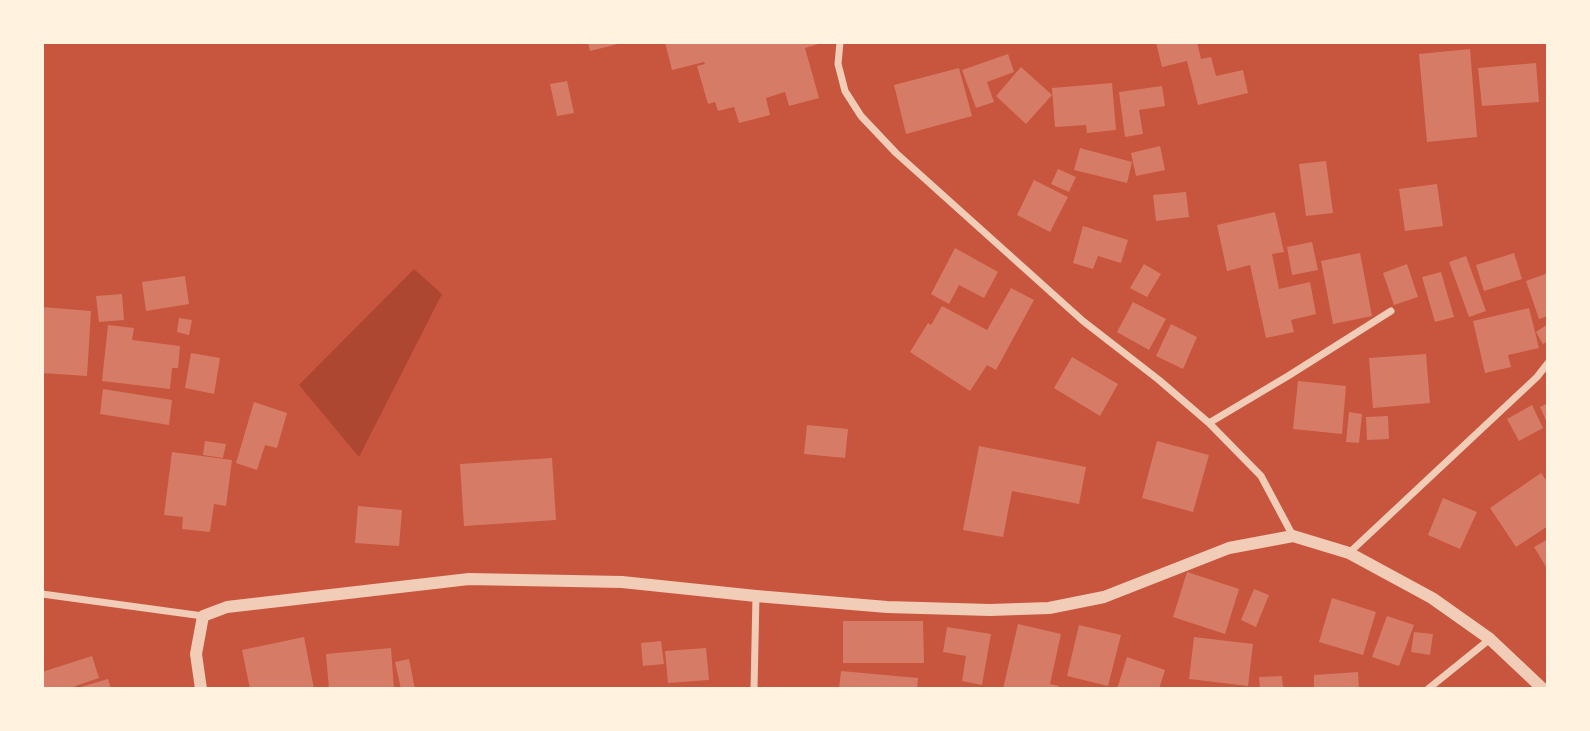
<!DOCTYPE html>
<style>
body{margin:0}
#map{position:relative;width:1590px;height:731px;overflow:hidden;background:#c8553d;font-family:Arial,sans-serif}
canvas{display:block}
.frame{position:absolute;inset:0;border:44px solid #fff3e0;pointer-events:none}
</style>
<div id="map">
<canvas width="1590" height="731"></canvas>
<div class="frame"></div>
</div>
<script>
const context = document.querySelector('canvas').getContext('2d');
context.lineJoin = 'round';
function paint(path, color) { context.fillStyle = color; context.fill(path, 'evenodd'); }
const toPath = rows => new Path2D(rows.map(r => 'M' + r).join(''));
function stroke(path, color, width, dash) { context.strokeStyle = color; context.lineWidth = width; context.lineCap = dash ? 'butt' : 'round'; context.setLineDash(dash || []); context.stroke(path); }
const green = toPath([
 [414,269,442,294,359,457,299,385]
]);
const building = toPath([
 [588,42,622,42,622,43,590,51],
 [665,42,825,42,805,48,819,98,789,106,785,92,766,98,770,115,739,123,734,107,718,111,715,102,708,104,697,66,705,64,704,62,672,70],
 [1156,42,1197,42,1201,59,1211,57,1216,76,1243,70,1248,93,1198,105,1187,61,1162,67],
 [1470,49,1477,137,1427,142,1419,54],
 [1008,54,1014,72,987,82,994,102,976,108,962,70],
 [1536,63,1539,102,1482,106,1478,68],
 [1021,67,1052,95,1026,124,996,96],
 [959,68,972,116,906,134,894,85],
 [567,81,574,113,557,116,550,84],
 [1112,83,1116,130,1087,133,1086,125,1055,127,1052,88],
 [1162,86,1165,106,1139,110,1143,134,1125,137,1119,92],
 [1160,146,1165,170,1136,176,1131,153],
 [1080,148,1132,162,1127,183,1074,170],
 [1326,161,1333,213,1306,216,1299,164],
 [1058,169,1076,177,1069,192,1051,184],
 [1034,180,1068,197,1050,232,1017,215],
 [1437,184,1443,226,1405,231,1399,189],
 [1186,192,1189,217,1156,221,1153,195],
 [1275,212,1284,252,1272,254,1279,289,1310,282,1316,314,1291,320,1294,332,1266,338,1250,265,1227,271,1217,225],
 [1083,226,1128,240,1121,263,1098,256,1093,269,1073,263],
 [1312,242,1318,270,1292,275,1287,247],
 [955,248,998,272,984,298,959,285,949,304,931,294],
 [1360,253,1372,316,1333,324,1321,261],
 [1514,253,1522,279,1484,291,1476,265],
 [1466,256,1486,311,1469,317,1449,262],
 [1144,264,1161,274,1147,297,1130,288],
 [1407,264,1418,297,1394,305,1383,273],
 [1441,272,1454,317,1435,322,1422,277],
 [1548,273,1548,316,1539,319,1526,281],
 [185,276,189,304,146,311,142,282],
 [1011,288,1034,300,996,370,987,365,970,391,910,352,928,323,931,325,942,306,987,330],
 [122,294,124,320,99,322,96,296],
 [1133,302,1166,319,1149,350,1117,332],
 [42,307,91,311,87,376,42,373],
 [1529,308,1539,348,1508,355,1511,367,1485,373,1473,321],
 [179,318,192,320,189,335,177,332],
 [1171,324,1197,337,1183,369,1156,356],
 [1548,324,1548,341,1543,344,1536,332],
 [108,325,134,328,132,340,180,346,178,368,172,368,170,389,102,381],
 [191,353,220,358,214,394,185,388],
 [1426,354,1430,403,1373,408,1369,358],
 [1072,357,1118,384,1100,416,1054,388],
 [1298,381,1346,386,1342,434,1293,429],
 [103,389,172,400,169,425,100,414],
 [254,402,287,413,277,448,265,445,257,470,236,463],
 [1548,403,1548,425,1540,407],
 [1532,405,1543,428,1519,441,1507,419],
 [1349,412,1362,414,1359,443,1346,442],
 [1388,416,1389,439,1367,440,1366,417],
 [807,425,848,429,845,458,804,454],
 [205,441,226,444,223,458,203,455],
 [1157,441,1209,455,1193,512,1142,498],
 [979,446,1086,467,1079,504,1012,491,1003,537,963,530],
 [172,452,232,460,226,506,214,504,210,532,182,529,183,517,164,515],
 [552,458,556,520,464,526,460,464],
 [1541,473,1548,483,1548,526,1516,547,1490,508],
 [1443,498,1477,512,1460,549,1428,535],
 [358,506,402,510,399,546,355,543],
 [1548,539,1548,570,1534,547],
 [1187,572,1239,589,1225,634,1173,617],
 [1254,589,1269,595,1256,627,1241,620],
 [1332,598,1376,612,1363,655,1319,642],
 [1387,616,1414,625,1399,666,1372,657],
 [843,621,923,621,924,663,843,663],
 [1018,624,1061,634,1050,684,1059,686,1058,689,1003,689],
 [1079,625,1121,635,1108,686,1067,676],
 [947,627,991,634,982,685,962,681,966,656,943,652],
 [1414,632,1433,634,1430,655,1411,652],
 [304,637,314,689,250,689,242,650],
 [1194,637,1253,644,1248,686,1189,679],
 [661,641,664,664,643,666,641,643],
 [391,648,394,689,329,689,326,654],
 [706,648,709,680,668,683,665,651],
 [92,656,99,678,67,689,42,689,42,672],
 [1127,657,1165,670,1159,689,1117,689],
 [409,659,415,689,401,689,395,662],
 [841,671,918,678,917,689,839,689],
 [1358,672,1359,689,1314,689,1314,675],
 [1282,676,1283,689,1260,689,1259,677],
 [108,679,111,689,77,689,77,688]
]);
const minor = toPath([
 [840,42,838,64,845,91,861,116,896,153,1083,321,1159,380,1209,423,1261,476,1293,536],
 [1209,423,1288,376,1391,311],
 [1349,553,1537,377,1548,363],
 [42,594,203,616],
 [754,689,756,596],
 [1428,689,1490,639]
]);
const tertiary = toPath([
 [201,689,196,654,203,616,227,607,469,579,622,582,756,596,887,607,990,610,1049,608,1104,597,1229,548,1293,536,1349,553,1432,598,1490,639,1543,689]
]);
paint(green, '#ae4732');
paint(building, '#d67c66');
stroke(minor, '#f1ccb7', 7);
stroke(tertiary, '#f1ccb7', 12);
</script>
